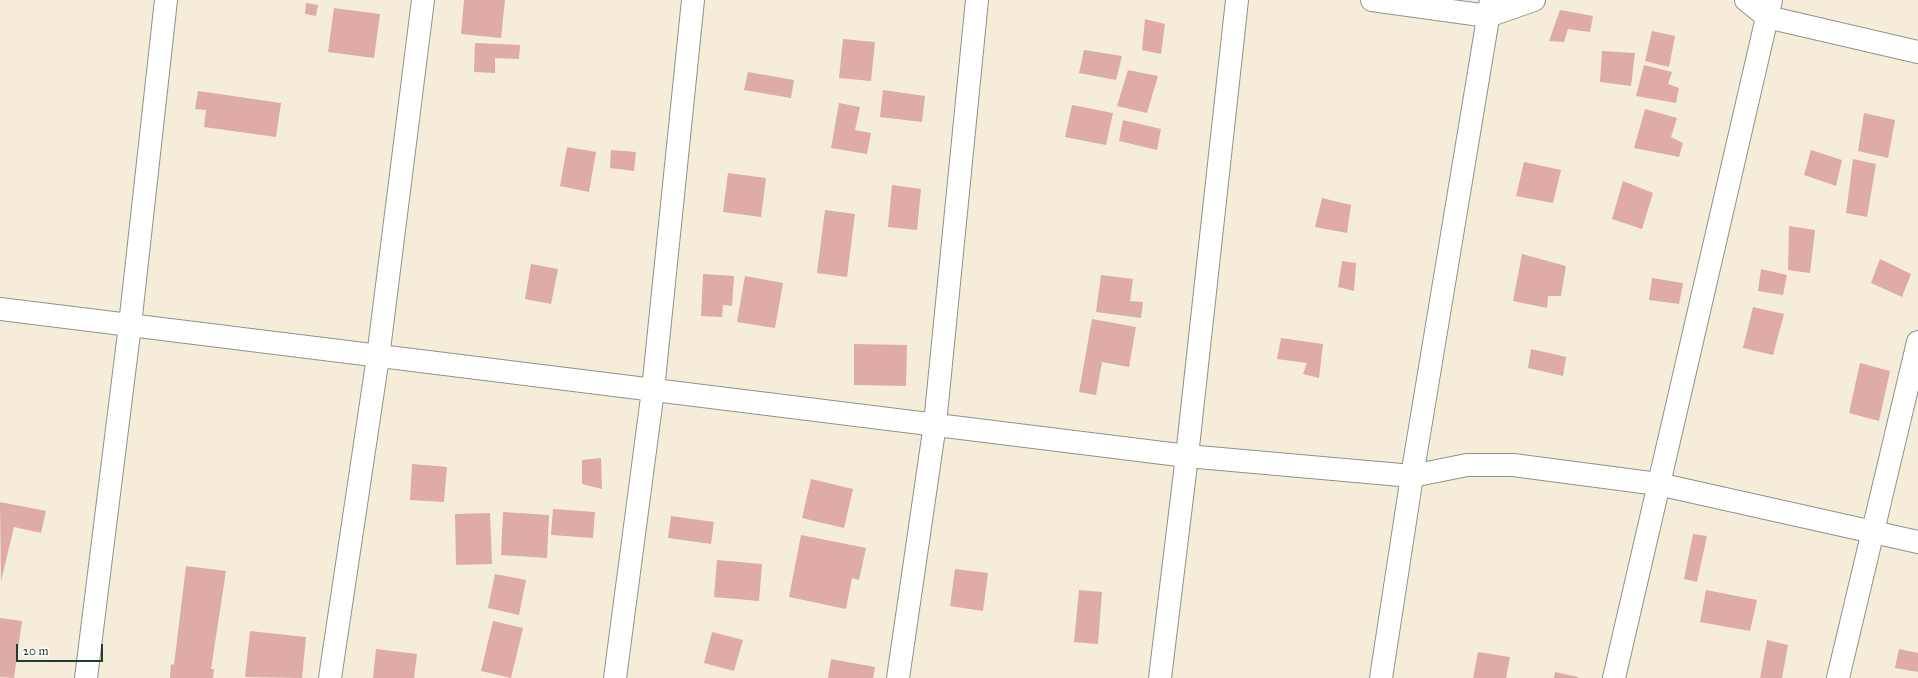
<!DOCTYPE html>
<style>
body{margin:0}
#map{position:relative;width:1918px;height:678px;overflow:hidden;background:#f5edda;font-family:"IM FELL Great Primer",serif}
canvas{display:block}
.scale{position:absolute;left:16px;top:644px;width:87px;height:18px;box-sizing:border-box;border:2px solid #1f3d34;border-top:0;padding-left:5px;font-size:12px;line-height:14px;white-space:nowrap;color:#1f3d34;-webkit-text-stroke:3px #fdfcf7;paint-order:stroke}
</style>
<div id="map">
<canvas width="1918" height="678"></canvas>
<div class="scale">20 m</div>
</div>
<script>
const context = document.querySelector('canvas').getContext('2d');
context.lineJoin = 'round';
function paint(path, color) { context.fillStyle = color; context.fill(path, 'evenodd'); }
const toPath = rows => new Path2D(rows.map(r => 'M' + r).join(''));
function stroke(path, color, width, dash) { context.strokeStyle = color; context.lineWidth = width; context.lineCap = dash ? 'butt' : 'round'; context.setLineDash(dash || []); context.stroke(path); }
const building = toPath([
 [464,0,505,0,501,38,461,34],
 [306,3,318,5,316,16,305,14],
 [334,8,380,14,374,58,328,52],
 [1560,10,1593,16,1590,32,1568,29,1564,42,1549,41],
 [1145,19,1165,24,1161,54,1142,50],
 [1652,31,1675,36,1669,67,1645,61],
 [843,39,875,42,871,81,839,78],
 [475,43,520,45,519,59,495,58,495,73,474,72],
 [1084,50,1122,56,1116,80,1079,73],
 [1602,51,1635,53,1631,86,1600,82],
 [1644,65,1672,72,1668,84,1679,88,1676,103,1636,96],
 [1128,70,1158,76,1147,113,1117,106],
 [748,72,794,80,791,98,744,90],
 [883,90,925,96,922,122,880,117],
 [198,91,281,103,276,137,204,127,206,110,195,109],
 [839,103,860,107,855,130,871,133,867,154,831,148],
 [1072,105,1113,113,1106,145,1065,137],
 [1645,109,1677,118,1671,137,1683,143,1679,157,1634,148],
 [1864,113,1895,120,1888,158,1858,151],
 [1123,120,1161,129,1157,150,1119,141],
 [567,147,596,152,589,192,560,186],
 [611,150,636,152,634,171,610,168],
 [1811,150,1842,160,1836,186,1804,175],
 [1853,159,1876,164,1867,217,1846,213],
 [1524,162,1561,170,1553,203,1516,196],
 [728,173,766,178,761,217,723,212],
 [1623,181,1653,193,1642,229,1612,219],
 [892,185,921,189,917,230,888,227],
 [1322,198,1351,205,1347,233,1315,227],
 [825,210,855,214,847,277,817,273],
 [1789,226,1815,230,1810,273,1788,270],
 [1522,254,1566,266,1561,296,1548,296,1547,308,1513,301],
 [1880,259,1911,274,1902,297,1871,283],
 [1342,261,1356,263,1354,291,1338,287],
 [531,264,558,269,551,304,525,299],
 [1761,269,1787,275,1783,295,1758,291],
 [703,274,734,276,732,306,723,305,722,317,701,316],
 [1101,275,1133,279,1130,301,1143,302,1141,318,1096,312],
 [745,276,783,283,775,328,737,322],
 [1652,278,1683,283,1679,304,1649,300],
 [1753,307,1784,314,1773,355,1743,348],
 [1092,319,1136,327,1129,367,1102,362,1096,395,1079,392],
 [1281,338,1323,344,1319,378,1303,374,1307,363,1277,359],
 [854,344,907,345,906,386,854,385],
 [1531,349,1566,357,1563,376,1528,368],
 [1860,363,1890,371,1879,421,1849,413],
 [601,458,602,489,582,484,582,460],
 [412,464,447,467,444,502,410,500],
 [811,479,853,489,844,528,802,518],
 [0,502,46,511,41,533,14,527,1,581],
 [553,509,595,512,593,538,551,535],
 [503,512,549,515,547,558,501,555],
 [490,513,492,564,456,565,455,514],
 [671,516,714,522,711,544,668,538],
 [1693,534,1707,536,1697,582,1684,579],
 [801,535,866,548,859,580,852,578,846,609,789,597],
 [717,560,762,564,759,601,714,597],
 [186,566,226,571,211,669,214,669,213,678,170,678,171,664,174,665],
 [955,569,988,573,983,611,950,606],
 [495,574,526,580,519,615,488,608],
 [1079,590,1102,592,1098,644,1074,642],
 [1706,590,1757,600,1750,631,1700,622],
 [0,618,22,621,14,678,0,677],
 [493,621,523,628,511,678,481,671],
 [250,631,306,637,302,678,245,677],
 [712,632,743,640,734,671,704,663],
 [1767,640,1788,645,1782,678,1760,678],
 [376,649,417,654,414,678,373,678],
 [1899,649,1918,653,1918,672,1895,668],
 [1478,652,1510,657,1506,678,1473,678],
 [831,659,875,667,873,678,828,678],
 [1555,672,1578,677,1578,678,1554,678]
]);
const minor = toPath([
 [1372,0,1488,16,1534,0],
 [1746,0,1767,17,1918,52],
 [0,309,1187,456,1412,476,1467,465,1513,465,1658,484,1918,542],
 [86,678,130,325,166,0],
 [330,678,378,357,423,0],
 [615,678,653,390,693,0],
 [898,678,935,424,977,0],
 [1160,678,1187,456,1237,0],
 [1381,678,1412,476,1491,0],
 [1614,678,1771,0],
 [1838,678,1918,342]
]);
paint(building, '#deaba6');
stroke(minor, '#8a9587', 24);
stroke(minor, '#fff', 22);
</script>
